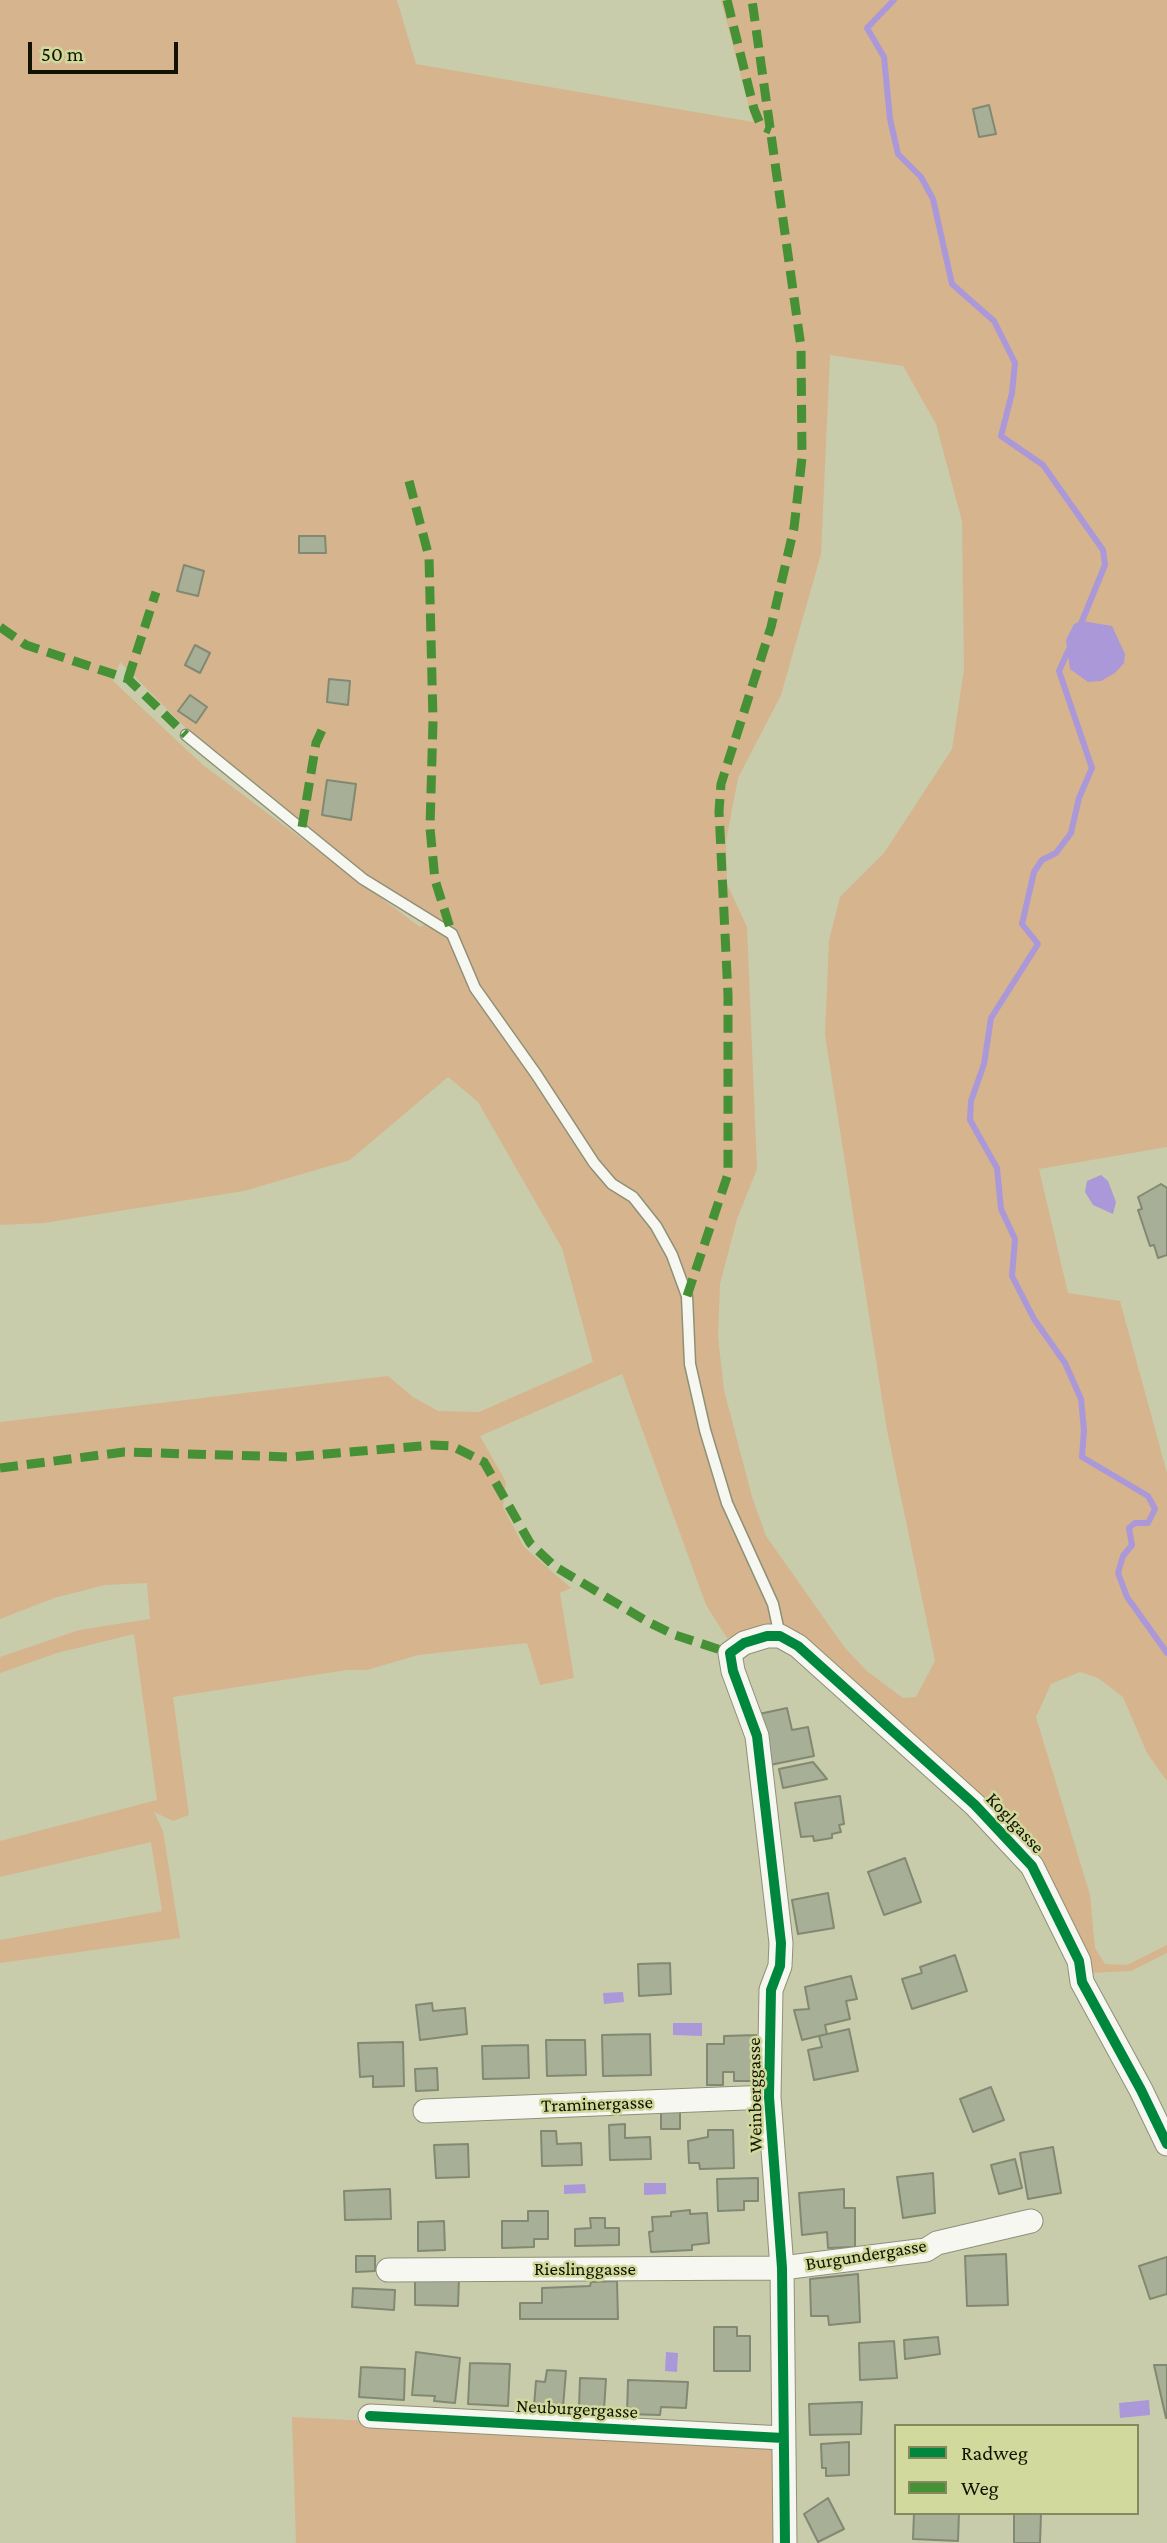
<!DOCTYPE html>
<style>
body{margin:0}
#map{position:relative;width:1167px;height:2543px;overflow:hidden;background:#c8ccab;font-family:"Crimson Pro",serif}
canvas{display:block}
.legend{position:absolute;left:894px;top:2424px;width:245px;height:91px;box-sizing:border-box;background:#d2d99d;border:2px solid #858a5e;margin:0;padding:9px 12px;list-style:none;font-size:21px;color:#111300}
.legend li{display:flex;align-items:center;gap:14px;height:35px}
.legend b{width:35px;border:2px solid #858a5e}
.scale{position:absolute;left:28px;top:42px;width:150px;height:32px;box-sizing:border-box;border:4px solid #111300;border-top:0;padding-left:9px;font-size:21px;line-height:24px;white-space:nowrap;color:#111300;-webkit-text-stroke:5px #d2d99d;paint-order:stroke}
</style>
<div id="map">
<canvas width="1167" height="2543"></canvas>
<ul class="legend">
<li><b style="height:9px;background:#00873e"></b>Radweg</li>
<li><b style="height:9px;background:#469035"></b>Weg</li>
</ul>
<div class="scale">50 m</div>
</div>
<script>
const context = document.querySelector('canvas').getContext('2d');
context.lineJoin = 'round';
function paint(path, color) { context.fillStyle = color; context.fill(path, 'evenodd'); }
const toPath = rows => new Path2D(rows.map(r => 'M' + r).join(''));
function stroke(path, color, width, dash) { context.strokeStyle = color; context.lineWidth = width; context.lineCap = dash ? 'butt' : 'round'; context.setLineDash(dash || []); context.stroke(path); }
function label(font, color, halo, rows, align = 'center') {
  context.font = font + ' "Crimson Pro",serif'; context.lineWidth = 5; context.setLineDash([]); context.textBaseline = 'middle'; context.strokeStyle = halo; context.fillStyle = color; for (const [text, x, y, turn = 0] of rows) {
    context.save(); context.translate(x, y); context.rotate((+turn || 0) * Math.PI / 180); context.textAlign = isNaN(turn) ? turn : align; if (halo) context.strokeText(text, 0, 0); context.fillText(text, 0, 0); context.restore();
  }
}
const green = toPath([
 [0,0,397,0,416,64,753,122,721,0,1167,0,1167,1147,1039,1169,1068,1293,1120,1301,1167,1473,1167,1781,1147,1753,1123,1697,1098,1678,1080,1672,1051,1684,1036,1717,1090,1895,1095,1948,1105,1964,1127,1965,1167,1945,1167,1953,1131,1971,1090,1973,1046,1879,802,1641,760,1631,727,1638,706,1605,622,1374,480,1436,506,1482,503,1507,524,1547,571,1588,560,1593,574,1678,540,1685,527,1643,418,1655,367,1670,347,1670,173,1697,189,1815,173,1821,154,1812,163,1831,180,1938,0,1963,0,1940,162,1911,151,1842,0,1877,0,1841,157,1800,134,1634,57,1653,0,1673,0,1657,79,1630,150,1619,147,1583,105,1585,54,1598,0,1619,0,1422,388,1376,413,1397,438,1411,479,1412,593,1362,562,1248,478,1102,448,1077,350,1160,244,1191,44,1223,0,1225],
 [830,355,903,366,936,424,962,521,964,669,952,749,884,853,840,897,829,940,825,1035,887,1430,935,1661,916,1697,903,1698,868,1672,845,1648,766,1536,752,1497,724,1390,718,1337,720,1284,737,1219,757,1169,747,927,727,884,726,841,738,778,781,695,821,554],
 [120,662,190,732,367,877,437,919,420,927,203,765,113,681],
 [292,2417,776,2442,774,2543,296,2543]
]);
const water = toPath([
 [1082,621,1112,626,1125,654,1124,663,1115,673,1101,681,1088,682,1070,669,1066,640,1074,624],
 [1101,1175,1108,1181,1116,1202,1113,1214,1093,1205,1085,1192,1087,1181],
 [623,1992,624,2002,604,2004,603,1993],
 [673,2023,702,2023,702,2036,673,2035],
 [644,2183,666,2183,666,2194,644,2195],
 [585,2184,586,2193,564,2194,564,2185],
 [666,2352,678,2353,677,2372,665,2371],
 [1149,2400,1150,2415,1120,2418,1119,2403]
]);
const stream = toPath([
 [894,0,867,28,884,57,890,119,898,154,921,177,933,199,952,284,994,321,1015,363,1012,393,1001,436,1043,465,1103,550,1105,565,1080,626],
 [1069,649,1059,671,1092,768,1079,798,1071,833,1056,853,1042,860,1034,872,1022,924,1038,944,991,1018,984,1064,971,1101,970,1120,997,1168,1001,1209,1015,1239,1012,1276,1034,1319,1065,1363,1081,1399,1084,1430,1082,1457,1148,1496,1155,1509,1148,1523,1135,1523,1129,1528,1132,1545,1123,1556,1118,1573,1127,1597,1167,1653]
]);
const building = toPath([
 [989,105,996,134,979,137,973,109,989,105],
 [299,536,325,536,326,553,299,553,299,536],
 [184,565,204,571,198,596,177,591,184,565],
 [195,645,210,653,200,673,185,665,195,645],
 [329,679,350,681,348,705,327,702,329,679],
 [190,695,207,707,196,723,178,711,190,695],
 [327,780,356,784,351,820,322,815,327,780],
 [1161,1184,1167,1188,1167,1255,1158,1258,1154,1245,1150,1246,1138,1210,1142,1209,1138,1197,1161,1184],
 [787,1708,792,1730,808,1727,814,1756,770,1765,759,1714,787,1708],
 [813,1762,827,1779,783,1788,779,1769,813,1762],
 [840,1796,844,1824,839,1825,841,1832,832,1834,832,1838,814,1841,813,1836,801,1837,795,1803,840,1796],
 [905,1858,921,1902,884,1915,868,1872,905,1858],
 [828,1893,834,1928,798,1934,792,1900,828,1893],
 [955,1955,967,1991,912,2009,902,1979,922,1973,920,1967,955,1955],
 [670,1963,671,1994,639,1996,638,1964,670,1963],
 [851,1976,857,1999,846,2001,850,2019,825,2025,827,2034,802,2040,794,2010,809,2009,805,1987,851,1976],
 [432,2003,433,2011,465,2008,467,2034,420,2040,416,2005,432,2003],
 [849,2029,858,2071,814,2080,808,2050,822,2047,819,2036,849,2029],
 [650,2034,651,2075,603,2076,602,2035,650,2034],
 [756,2035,754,2081,734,2081,734,2072,723,2072,723,2085,707,2085,707,2044,724,2044,724,2036,756,2035],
 [546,2040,585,2040,586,2075,547,2076,546,2040],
 [403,2042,404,2086,373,2087,373,2076,360,2077,358,2043,403,2042],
 [528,2045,529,2078,483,2079,482,2046,528,2045],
 [437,2068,438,2090,416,2091,415,2069,437,2068],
 [991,2087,1004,2120,973,2132,960,2099,991,2087],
 [661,2110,680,2110,680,2129,661,2129,661,2110],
 [625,2124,625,2138,650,2137,651,2159,610,2160,609,2125,625,2124],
 [708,2130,733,2130,734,2168,700,2169,699,2163,689,2163,688,2141,708,2137,708,2130],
 [541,2131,556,2131,557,2144,581,2143,582,2165,542,2166,541,2131],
 [468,2144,469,2177,436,2178,434,2145,468,2144],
 [1053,2147,1061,2193,1028,2199,1020,2153,1053,2147],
 [1015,2159,1022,2188,999,2194,991,2165,1015,2159],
 [933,2173,935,2213,903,2218,897,2177,933,2173],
 [758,2178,758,2201,744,2201,744,2210,718,2211,717,2179,758,2178],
 [390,2189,391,2219,345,2220,344,2191,390,2189],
 [844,2189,844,2208,855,2208,855,2247,828,2248,827,2232,802,2235,799,2193,844,2189],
 [690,2210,690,2214,707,2213,709,2243,692,2245,692,2250,651,2252,649,2232,653,2231,652,2217,671,2216,671,2212,690,2210],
 [528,2211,548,2211,548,2239,534,2239,534,2247,502,2248,502,2221,528,2221,528,2211],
 [590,2218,605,2218,605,2228,619,2228,619,2245,575,2246,575,2229,591,2228,590,2218],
 [444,2221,445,2250,418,2251,418,2222,444,2221],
 [1006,2254,1008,2305,967,2306,965,2256,1006,2254],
 [356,2256,375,2256,375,2271,356,2272,356,2256],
 [1167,2257,1167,2294,1150,2299,1139,2266,1167,2257],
 [858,2274,860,2322,829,2325,828,2316,811,2316,810,2279,858,2274],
 [415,2277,459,2278,458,2306,415,2305,415,2277],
 [617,2281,618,2319,520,2319,520,2303,542,2303,542,2288,590,2286,591,2282,617,2281],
 [353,2288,395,2290,394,2310,352,2307,353,2288],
 [714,2327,737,2327,737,2336,750,2336,750,2371,714,2371,714,2327],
 [938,2337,940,2354,905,2359,904,2340,938,2337],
 [894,2341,897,2378,860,2380,859,2343,894,2341],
 [416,2352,460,2358,455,2403,434,2401,435,2396,412,2395,416,2352],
 [470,2363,510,2364,508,2406,468,2404,470,2363],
 [1154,2365,1167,2365,1167,2418,1166,2418,1154,2365],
 [361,2367,405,2369,404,2400,359,2397,361,2367],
 [547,2370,566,2371,563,2407,534,2406,536,2381,545,2382,547,2370],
 [580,2378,606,2379,604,2409,579,2408,580,2378],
 [628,2380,688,2382,686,2408,661,2407,660,2415,627,2414,628,2380],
 [862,2402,861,2434,810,2435,809,2404,862,2402],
 [849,2442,849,2475,826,2476,826,2468,822,2468,821,2444,849,2442],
 [828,2498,844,2529,818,2542,804,2514,828,2498],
 [914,2513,959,2513,958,2541,913,2539,914,2513],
 [1014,2514,1041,2514,1040,2543,1014,2543,1014,2514]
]);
const service = toPath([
 [186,735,363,879,452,934,475,988,536,1074,594,1163,612,1184,633,1197,656,1226,672,1255,687,1296,690,1364,705,1430,727,1503,773,1604,780,1636]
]);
const minor = toPath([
 [425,2111,769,2097],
 [388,2270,782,2268,926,2250,937,2243,1031,2221],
 [370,2416,783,2438],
 [785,2543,782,2268,769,2097,771,1990,780,1966,781,1943,757,1736,733,1671,730,1653,744,1643,767,1636,780,1636,798,1646,975,1805,1032,1866,1079,1961,1082,1982,1141,2090,1167,2144]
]);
const quiet = toPath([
 [727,0,754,109,761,126,771,130],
 [409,481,429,557,433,721,430,828,435,880,452,934],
 [0,627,26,645,128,679,186,735],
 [128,679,156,592],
 [302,827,316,743,323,728],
 [687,1296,728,1174,728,995,719,811,721,784,771,627,794,528,802,458,801,347,752,0],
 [0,1468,124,1452,291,1457,432,1445,452,1446,484,1462,530,1543,554,1566,648,1622,675,1635,730,1653]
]);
const cycleway = toPath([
 [370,2416,783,2438],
 [785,2543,782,2268,769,2097,771,1990,780,1966,781,1943,757,1736,733,1671,730,1653,744,1643,767,1636,780,1636,798,1646,975,1805,1032,1866,1079,1961,1082,1982,1141,2090,1167,2144]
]);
const streetNames = [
 ["Koglgasse",1015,1823,47],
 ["Weinberggasse",755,2095,-91],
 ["Traminergasse",597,2104,-2],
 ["Burgundergasse",866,2255,-9],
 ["Rieslinggasse",585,2269],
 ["Neuburgergasse",577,2409,3]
];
paint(green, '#d6b48d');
paint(water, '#ab98d9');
stroke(stream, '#ab98d9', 6);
paint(building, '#a8af97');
stroke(building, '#828972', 2);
stroke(service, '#8e9177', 13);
stroke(minor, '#8e9177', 25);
stroke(service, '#f7f7f2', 10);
stroke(minor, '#f7f7f2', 23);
stroke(quiet, '#469035', 9, [18, 9]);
stroke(cycleway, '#00873e', 10);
label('19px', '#111300', '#d2d99d', streetNames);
</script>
